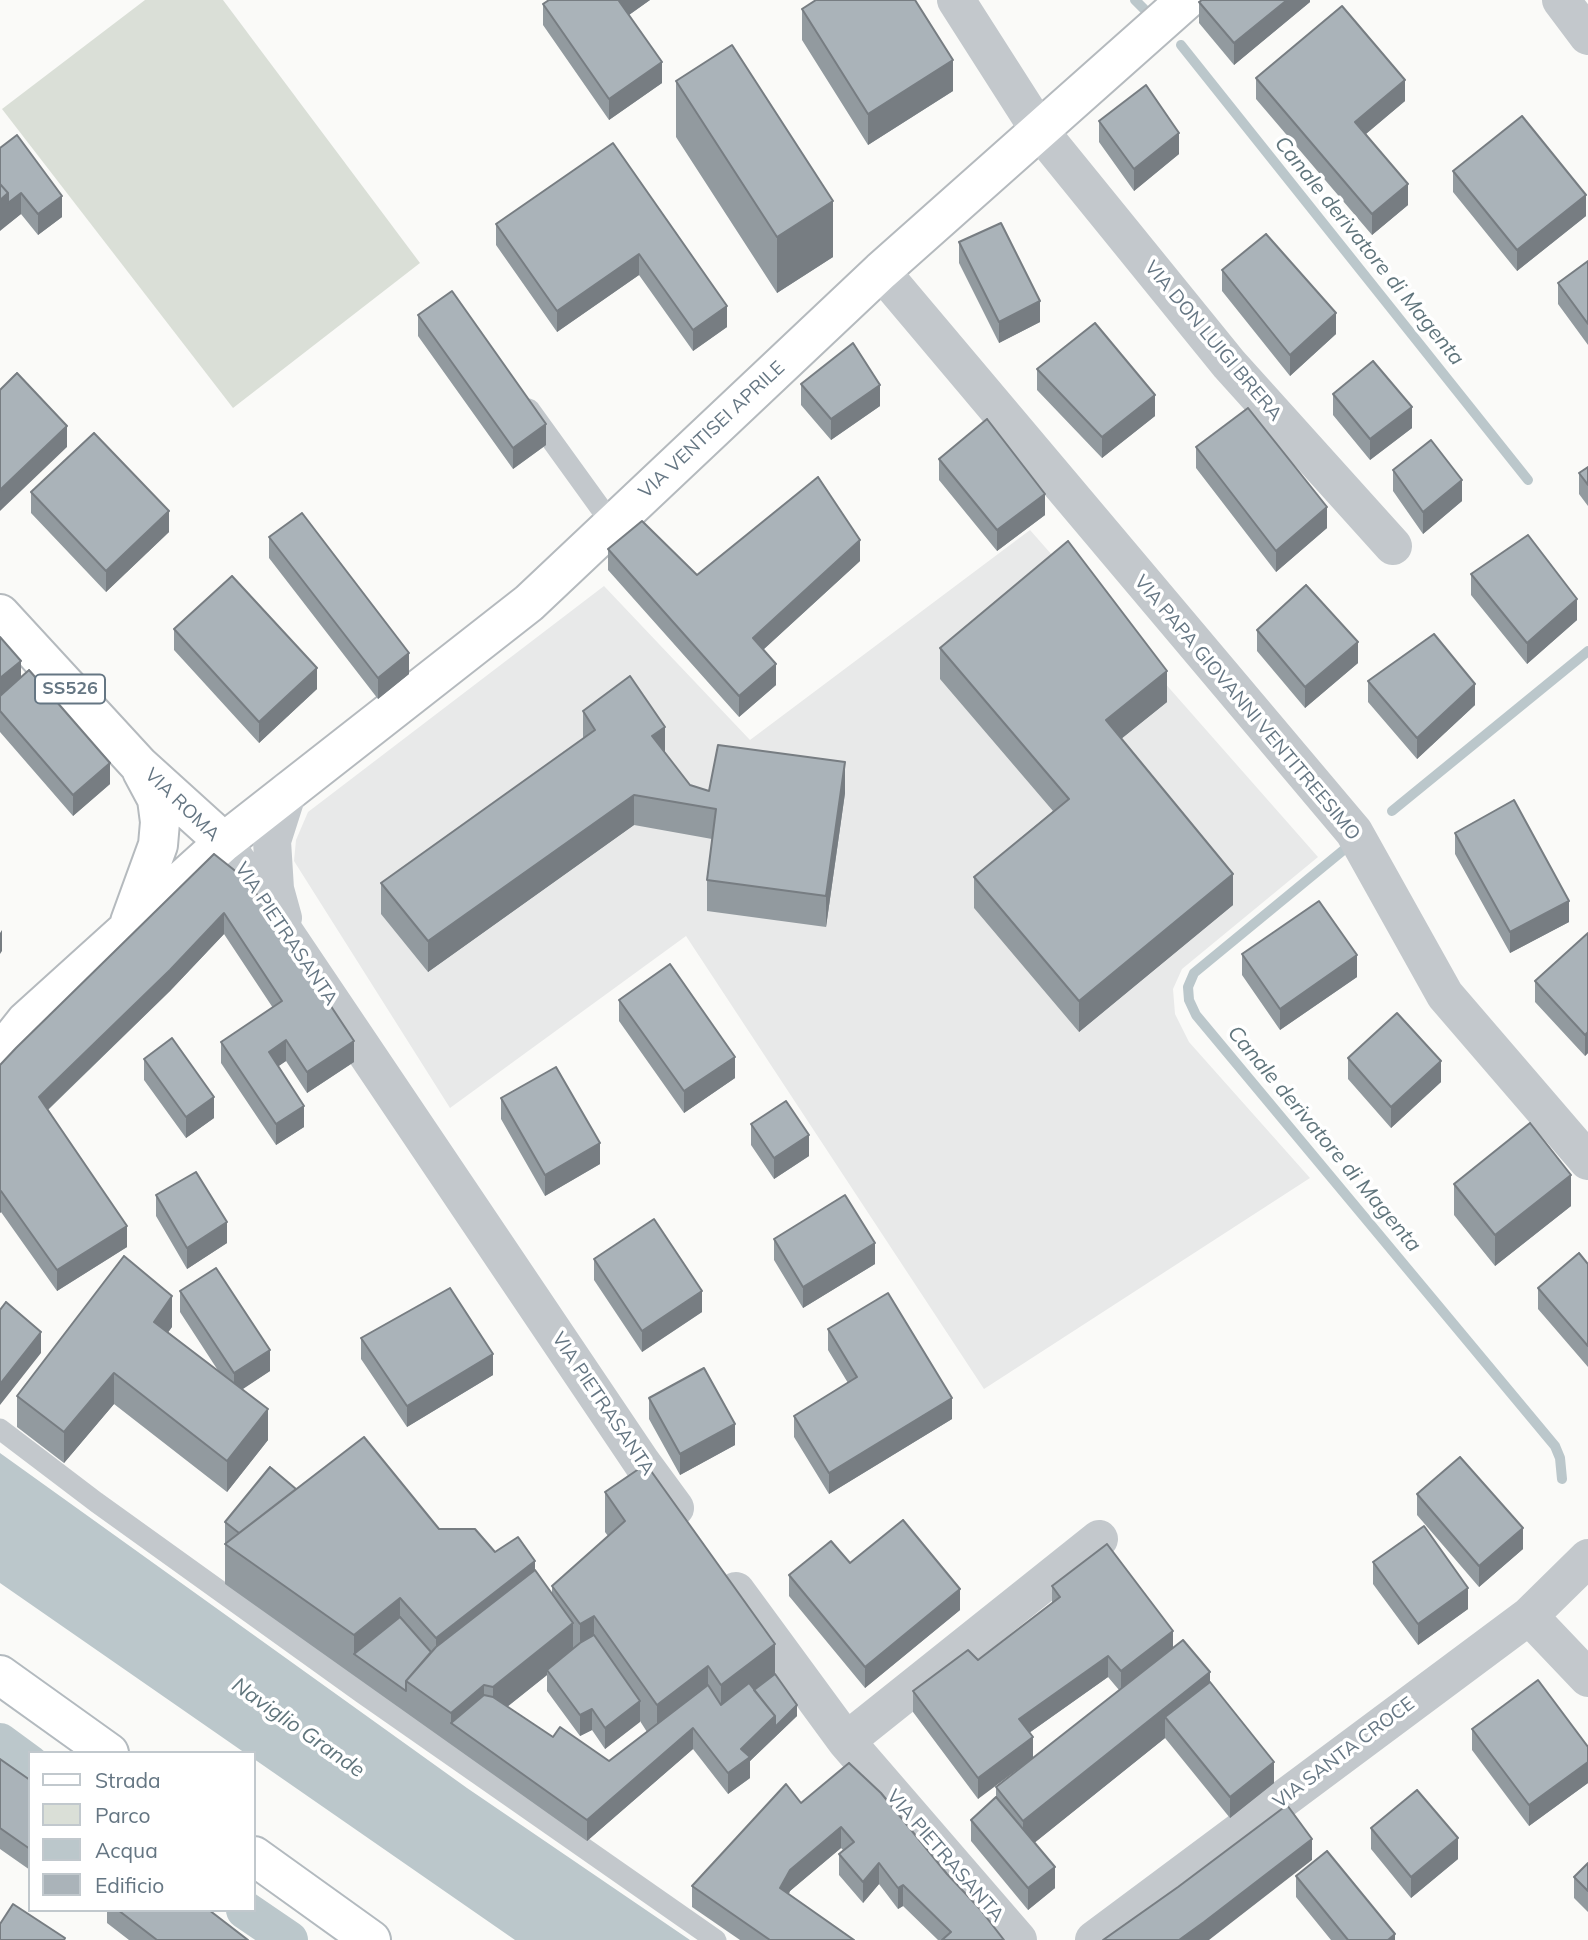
<!DOCTYPE html>
<style>
body{margin:0}
#map{position:relative;width:1588px;height:1940px;overflow:hidden;background:#fafaf8;font-family:Mulish,sans-serif}
canvas{display:block}
.legend{position:absolute;left:28px;top:1751px;width:228px;height:161px;box-sizing:border-box;background:#fff;border:2px solid #c1c8cd;margin:0;padding:9px 12px;list-style:none;font-size:21px;color:#657683}
.legend li{display:flex;align-items:center;gap:14px;height:35px}
.legend b{width:35px;border:2px solid #c1c8cd}
</style>
<div id="map">
<canvas width="1588" height="1940"></canvas>
<ul class="legend">
<li><b style="height:9px;background:#fff"></b>Strada</li>
<li><b style="height:19px;background:#dadfd7"></b>Parco</li>
<li><b style="height:19px;background:#bbc7cb"></b>Acqua</li>
<li><b style="height:19px;background:#aab3b9"></b>Edificio</li>
</ul>
</div>
<script>
const context = document.querySelector('canvas').getContext('2d');
context.lineJoin = 'round';
function paint(path, color) { context.fillStyle = color; context.fill(path, 'evenodd'); }
const toPath = rows => new Path2D(rows.map(r => 'M' + r).join(''));
function stroke(path, color, width, dash) { context.strokeStyle = color; context.lineWidth = width; context.lineCap = dash ? 'butt' : 'round'; context.setLineDash(dash || []); context.stroke(path); }
function label(font, color, halo, rows, align = 'center') {
  context.font = font + ' Mulish,sans-serif'; context.lineWidth = 7; context.setLineDash([]); context.textBaseline = 'middle'; context.strokeStyle = halo; context.fillStyle = color; for (const [text, x, y, turn = 0] of rows) {
    context.save(); context.translate(x, y); context.rotate((+turn || 0) * Math.PI / 180); context.textAlign = isNaN(turn) ? turn : align; if (halo) context.strokeText(text, 0, 0); context.fillText(text, 0, 0); context.restore();
  }
}
const built = toPath([
 [1030,530,1318,857,1182,969,1173,989,1175,1014,1189,1042,1310,1178,984,1389,686,936,450,1108,294,861,296,840,308,812,604,586,750,740]
]);
const green = toPath([
 [145,0,223,0,420,263,233,408,2,109]
]);
const water = toPath([
 [0,1453,467,1788,690,1940,515,1940,254,1759,254,1753,245,1753,0,1583]
]);
const stream = toPath([
 [1135,0,1144,9],
 [1181,45,1528,480],
 [1392,811,1588,651],
 [1346,848,1194,973,1188,987,1189,1000,1196,1015,1555,1446,1560,1458,1562,1479]
]);
const canal = toPath([
 [0,1742,30,1764],
 [245,1910,289,1940]
]);
const lane = toPath([
 [529,409,612,524],
 [0,1429,96,1502,362,1693,716,1940]
]);
const street = toPath([
 [956,0,1039,130,1229,364,1393,546],
 [1561,0,1588,36],
 [881,271,1354,832,1445,995,1588,1161],
 [224,842,642,1463,675,1508],
 [283,918,275,889,272,841,288,791],
 [736,1591,846,1741,1018,1940],
 [1529,1616,1588,1678],
 [846,1741,1099,1539],
 [1094,1940,1529,1616,1588,1558]
]);
const secondary = toPath([
 [0,1675,109,1753],
 [254,1856,371,1940]
]);
const primary = toPath([
 [0,614,139,765,224,842],
 [130,922,158,845,160,822,157,799,142,771],
 [0,1054,26,1021,224,842,529,603,881,271,1186,0]
]);
const wall = toPath([
 [549,0,650,0,629,15,662,83,609,120,543,25,543,4],
 [1310,0,1310,2,1234,65,1199,23,1199,2],
 [802,9,953,91,868,145,802,40],
 [1256,78,1405,101,1366,134,1408,205,1372,235,1256,99],
 [676,81,833,257,777,293,676,137],
 [1099,121,1179,154,1134,191,1099,142],
 [613,143,727,327,693,351,639,275,557,332,496,245,496,224],
 [0,148,62,217,38,235,21,214,8,224],
 [1453,171,1586,216,1517,271,1453,192],
 [959,242,1040,322,999,343,959,263],
 [1588,261,1588,345,1558,304,1558,283],
 [1222,270,1336,334,1290,376,1222,291],
 [418,315,546,445,513,469,418,336],
 [1037,369,1155,416,1102,458,1037,390],
 [801,384,880,406,831,440,801,405],
 [1333,394,1412,428,1370,460,1333,415],
 [1196,447,1327,528,1276,572,1196,468],
 [939,459,1045,515,997,551,939,480],
 [1588,467,1588,506,1579,494,1579,473],
 [1393,470,1462,501,1423,534,1393,491],
 [31,492,169,532,106,592,31,513],
 [269,537,409,674,378,699,269,558],
 [608,549,697,575,860,561,763,650,776,685,739,717,608,570],
 [1471,574,1577,620,1527,664,1471,595],
 [174,629,317,689,259,743,174,650],
 [1257,630,1358,663,1305,708,1257,651],
 [0,637,21,678,110,784,73,816,0,732],
 [940,648,1167,702,1121,739,1233,905,1079,1032,974,908,974,877,1053,811,940,679],
 [1368,681,1475,705,1417,759,1368,702],
 [583,711,665,753,690,785,709,791,845,793,826,927,707,911,707,880,712,839,634,825,428,972,381,914,381,883,583,739],
 [1455,833,1569,922,1510,953,1455,854],
 [214,854,354,1062,307,1093,286,1061,278,1066,304,1127,276,1145,221,1063,221,1042,273,1008,224,934,170,991,48,1110,127,1247,57,1291,1,1212,0,1213,0,1065],
 [1588,933,1588,1053,1585,1056,1535,1002,1535,981],
 [1242,954,1357,977,1280,1030,1242,975],
 [619,1000,735,1078,684,1113,619,1021],
 [1348,1058,1441,1082,1391,1128,1348,1079],
 [144,1059,214,1118,186,1138,144,1080],
 [501,1098,600,1164,545,1196,501,1119],
 [751,1124,809,1156,774,1179,751,1145],
 [1454,1184,1571,1206,1495,1266,1454,1215],
 [156,1195,227,1243,187,1269,156,1216],
 [774,1239,875,1264,803,1308,774,1260],
 [594,1259,702,1312,642,1352,594,1280],
 [1588,1264,1588,1367,1538,1309,1538,1288],
 [180,1291,270,1371,242,1389,268,1440,227,1492,114,1404,64,1463,17,1427,17,1396,172,1327,168,1332,219,1372,180,1312],
 [828,1329,952,1419,829,1494,794,1437,794,1416,848,1383,828,1350],
 [361,1338,493,1375,407,1427,361,1359],
 [649,1398,735,1445,680,1475,649,1419],
 [296,1489,439,1529,495,1552,535,1570,552,1595,552,1586,608,1536,605,1532,605,1492,775,1674,797,1716,750,1761,750,1778,728,1794,693,1749,587,1841,225,1584,225,1522],
 [547,1675,547,1691,580,1736,592,1730,605,1749,640,1721,647,1732,609,1761,553,1737,507,1707],
 [1417,1494,1523,1549,1479,1587,1417,1515],
 [1373,1562,1468,1609,1418,1645,1373,1584],
 [850,1563,960,1610,865,1688,789,1596,789,1575],
 [1052,1586,1173,1647,1210,1682,1274,1783,1230,1818,1165,1738,1034,1843,1055,1888,1028,1910,971,1841,971,1820,996,1797,996,1787,1119,1690,1108,1677,1029,1733,978,1799,913,1712,913,1691,978,1660,1052,1604],
 [1472,1729,1588,1747,1588,1783,1529,1826,1472,1750],
 [0,1759,30,1780,30,1870,0,1849],
 [801,1803,947,1874,1004,1940,938,1940,903,1906,898,1909,879,1884,863,1903,839,1875,839,1854,843,1850,841,1848,790,1891,789,1894,854,1940,740,1940,692,1907,692,1886],
 [1371,1828,1458,1859,1411,1898,1371,1849],
 [1588,1863,1588,1912,1574,1898,1574,1877],
 [1296,1876,1395,1940,1331,1940,1296,1897],
 [107,1910,209,1910,248,1940,129,1940,107,1923]
]);
const shadedWall = toPath([
 [620,0,650,0,619,22,619,1],
 [1287,0,1310,0,1310,2,1234,65,1234,43],
 [953,60,953,91,868,145,868,114],
 [662,62,662,83,609,120,609,99],
 [1405,80,1405,101,1355,143,1355,122],
 [1179,133,1179,154,1134,191,1134,169],
 [1408,184,1408,205,1372,235,1372,214],
 [8,193,21,193,21,214,0,231,0,200],
 [1586,195,1586,216,1517,271,1517,250],
 [62,196,62,217,38,235,38,214],
 [833,201,833,257,777,293,777,237],
 [639,254,639,275,557,332,557,311],
 [1040,301,1040,322,999,343,999,322],
 [727,306,727,327,693,351,693,330],
 [1336,313,1336,334,1290,376,1290,355],
 [880,385,880,406,831,440,831,419],
 [1155,395,1155,416,1102,458,1102,437],
 [1412,407,1412,428,1370,460,1370,439],
 [546,424,546,445,513,469,513,448],
 [67,426,67,447,0,511,0,490],
 [1462,480,1462,501,1423,534,1423,512],
 [1045,494,1045,515,997,551,997,530],
 [1327,507,1327,528,1276,572,1276,551],
 [169,511,169,532,106,592,106,571],
 [860,540,860,561,753,659,753,638],
 [1577,599,1577,620,1527,664,1527,643],
 [1358,642,1358,663,1305,708,1305,687],
 [409,653,409,674,378,699,378,678],
 [21,661,21,682,0,700,0,678],
 [776,664,776,685,739,717,739,696],
 [317,668,317,689,259,743,259,722],
 [1167,671,1167,702,1106,751,1106,720],
 [1475,684,1475,705,1417,759,1417,738],
 [665,727,665,758,652,736],
 [845,762,845,793,826,927,826,896],
 [110,763,110,784,73,816,73,795],
 [634,795,634,825,428,972,428,941],
 [1233,874,1233,905,1079,1032,1079,1001],
 [1569,901,1569,922,1510,953,1510,932],
 [224,913,224,934,170,991,39,1118,39,1097],
 [2,930,2,951,0,954,0,933],
 [1357,955,1357,977,1280,1030,1280,1009],
 [1588,1032,1588,1053,1585,1056,1585,1035],
 [286,1040,286,1061,269,1073,269,1052],
 [354,1041,354,1062,307,1093,307,1072],
 [735,1057,735,1078,684,1113,684,1091],
 [1441,1061,1441,1082,1391,1128,1391,1107],
 [214,1097,214,1118,186,1138,186,1117],
 [304,1106,304,1127,276,1145,276,1124],
 [809,1135,809,1156,774,1179,774,1158],
 [600,1143,600,1164,545,1196,545,1175],
 [1571,1175,1571,1206,1495,1266,1495,1235],
 [1,1191,1,1212,0,1213,0,1192],
 [227,1222,227,1243,187,1269,187,1248],
 [127,1226,127,1247,57,1291,57,1270],
 [875,1243,875,1264,803,1308,803,1287],
 [702,1291,702,1312,642,1352,642,1331],
 [172,1296,172,1327,154,1352,154,1322],
 [41,1332,41,1353,0,1405,0,1384],
 [270,1350,270,1371,234,1395,234,1373],
 [493,1354,493,1375,407,1427,407,1406],
 [114,1373,114,1404,64,1463,64,1432],
 [952,1398,952,1419,829,1494,829,1473],
 [268,1409,268,1440,227,1492,227,1461],
 [735,1424,735,1445,680,1475,680,1454],
 [1523,1528,1523,1549,1479,1587,1479,1566],
 [535,1561,535,1601,436,1678,436,1638],
 [1468,1588,1468,1609,1418,1645,1418,1624],
 [960,1589,960,1610,865,1688,865,1667],
 [400,1598,400,1638,354,1654,354,1635],
 [594,1616,594,1656,580,1664,580,1624],
 [573,1623,573,1654,547,1670,547,1675,493,1718,493,1687],
 [1173,1631,1173,1652,1121,1692,1121,1671],
 [775,1644,775,1684,721,1726,721,1685],
 [1108,1656,1108,1677,1019,1740,1019,1719],
 [708,1666,708,1706,657,1745,657,1705],
 [1210,1672,1210,1703,1165,1717,1165,1738,1023,1852,1023,1821],
 [484,1685,484,1716,451,1723,451,1713],
 [640,1701,640,1722,605,1749,605,1728],
 [797,1705,797,1716,750,1761,750,1778,728,1794,728,1773,741,1749,775,1716],
 [592,1709,592,1730,580,1736,580,1715],
 [693,1728,693,1749,587,1841,587,1820],
 [1033,1737,1033,1758,978,1799,978,1778],
 [1274,1762,1274,1783,1230,1818,1230,1797],
 [1588,1762,1588,1783,1529,1826,1529,1805],
 [841,1827,841,1848,790,1891,780,1909,780,1888,790,1870],
 [1458,1838,1458,1859,1411,1898,1411,1877],
 [1312,1839,1312,1860,1209,1940,1179,1940],
 [879,1863,879,1884,863,1903,863,1882],
 [1055,1867,1055,1888,1028,1910,1028,1888],
 [903,1885,903,1906,898,1909,898,1888],
 [1395,1934,1395,1940,1388,1940]
]);
const building = toPath([
 [549,0,620,0,619,1,662,62,609,99,543,4,549,0],
 [816,0,915,0,953,60,868,114,802,9,816,0],
 [1202,0,1287,0,1234,43,1199,2,1202,0],
 [1342,6,1405,80,1355,122,1408,184,1372,214,1256,78,1342,6],
 [732,45,833,201,777,237,676,81,732,45],
 [1146,85,1179,133,1134,169,1099,121,1146,85],
 [1522,116,1586,195,1517,250,1453,171,1522,116],
 [17,135,62,196,38,214,21,193,8,203,8,193,0,184,0,148,17,135],
 [613,143,727,306,693,330,639,254,557,311,496,224,613,143],
 [0,184,8,193,0,200,0,184],
 [1001,223,1040,301,999,322,959,242,1001,223],
 [1266,234,1336,313,1290,355,1222,270,1266,234],
 [1588,261,1588,324,1558,283,1588,261],
 [452,291,546,424,513,448,418,315,452,291],
 [1095,323,1155,395,1102,437,1037,369,1095,323],
 [853,343,880,385,831,419,801,384,853,343],
 [1373,361,1412,407,1370,439,1333,394,1373,361],
 [17,373,67,426,0,490,0,390,17,373],
 [1248,408,1327,507,1276,551,1196,447,1248,408],
 [987,419,1045,494,997,530,939,459,987,419],
 [94,433,169,511,106,571,31,492,94,433],
 [1431,440,1462,480,1423,512,1393,470,1431,440],
 [1588,467,1588,485,1579,473,1588,467],
 [818,477,860,540,753,638,776,664,739,696,608,549,642,521,697,575,818,477],
 [302,513,409,653,378,678,269,537,302,513],
 [1528,535,1577,599,1527,643,1471,574,1528,535],
 [1068,541,1167,671,1106,720,1233,874,1079,1001,974,877,1069,799,940,648,1068,541],
 [232,576,317,668,259,722,174,629,232,576],
 [1306,585,1358,642,1305,687,1257,630,1306,585],
 [1434,634,1475,684,1417,738,1368,681,1434,634],
 [0,637,21,661,0,678,0,637],
 [29,670,110,763,73,795,0,711,0,696,29,670],
 [630,676,665,727,652,736,690,785,709,791,718,745,845,762,826,896,707,880,716,809,634,795,428,941,381,883,595,730,583,711,630,676],
 [1514,800,1569,901,1510,932,1455,833,1514,800],
 [214,854,248,881,354,1041,307,1072,286,1040,269,1052,304,1106,276,1124,221,1042,282,1001,224,913,170,970,39,1097,127,1226,57,1270,1,1191,0,1192,0,1065,16,1048,214,854],
 [1319,901,1357,955,1280,1009,1242,954,1319,901],
 [1588,933,1588,1032,1585,1035,1535,981,1588,933],
 [670,964,735,1057,684,1091,619,1000,670,964],
 [1397,1013,1441,1061,1391,1107,1348,1058,1397,1013],
 [172,1038,214,1097,186,1117,144,1059,172,1038],
 [556,1067,600,1143,545,1175,501,1098,556,1067],
 [786,1101,809,1135,774,1158,751,1124,786,1101],
 [1530,1123,1571,1175,1495,1235,1454,1184,1530,1123],
 [196,1172,227,1222,187,1248,156,1195,196,1172],
 [845,1195,875,1243,803,1287,774,1239,845,1195],
 [654,1219,702,1291,642,1331,594,1259,654,1219],
 [1579,1253,1588,1264,1588,1346,1538,1288,1579,1253],
 [124,1256,172,1296,154,1322,268,1409,227,1461,114,1373,64,1432,17,1396,124,1256],
 [216,1268,270,1350,234,1373,180,1291,216,1268],
 [450,1288,493,1354,407,1406,361,1338,450,1288],
 [888,1293,952,1398,829,1473,794,1416,857,1377,828,1329,888,1293],
 [6,1302,41,1332,0,1384,0,1310,6,1302],
 [704,1368,735,1424,680,1454,649,1398,704,1368],
 [364,1437,439,1529,475,1529,495,1552,518,1537,535,1561,436,1638,400,1598,354,1635,225,1544,364,1437],
 [1460,1457,1523,1528,1479,1566,1417,1494,1460,1457],
 [646,1464,775,1644,721,1685,708,1666,657,1705,594,1616,580,1624,552,1586,625,1521,605,1492,646,1464],
 [270,1467,296,1489,239,1533,225,1522,270,1467],
 [903,1520,960,1589,865,1667,789,1575,831,1541,850,1563,903,1520],
 [1424,1526,1468,1588,1418,1624,1373,1562,1424,1526],
 [1107,1544,1173,1631,1121,1671,1108,1656,1019,1719,1033,1737,978,1778,913,1691,968,1650,978,1660,1060,1597,1052,1586,1107,1544],
 [535,1570,573,1623,493,1687,484,1685,451,1713,406,1681,436,1647,535,1570],
 [400,1617,431,1652,406,1681,406,1691,354,1654,400,1617],
 [594,1635,640,1701,605,1728,592,1709,580,1715,547,1670,580,1643,594,1635],
 [1183,1640,1210,1672,1023,1821,996,1787,1183,1640],
 [775,1674,797,1705,775,1727,775,1716,754,1690,775,1674],
 [1538,1680,1588,1747,1588,1762,1529,1805,1472,1729,1538,1680],
 [1210,1682,1274,1762,1230,1797,1165,1717,1210,1682],
 [749,1683,775,1716,741,1749,750,1757,728,1773,693,1728,587,1820,451,1723,484,1695,493,1697,553,1737,560,1727,609,1761,708,1685,721,1705,749,1683],
 [0,1759,30,1780,30,1849,0,1828,0,1759],
 [849,1763,881,1793,947,1874,980,1909,1004,1940,942,1940,951,1932,903,1885,898,1888,879,1863,863,1882,839,1854,854,1842,841,1827,790,1870,780,1888,854,1940,770,1940,692,1886,786,1784,801,1803,849,1763],
 [1417,1790,1458,1838,1411,1877,1371,1828,1417,1790],
 [996,1797,1055,1867,1028,1888,971,1820,996,1797],
 [1287,1805,1312,1839,1204,1922,1179,1940,1103,1940,1178,1887,1287,1805],
 [1327,1851,1395,1934,1388,1940,1348,1940,1296,1876,1327,1851],
 [1588,1863,1588,1891,1574,1877,1588,1863],
 [13,1904,65,1938,64,1940,0,1940,0,1924,13,1904],
 [118,1910,209,1910,248,1940,157,1940,118,1910]
]);
const shields = [
 [70,689,70]
];
const shieldNames = [
 ["SS526",70,689]
];
const streetNames = [
 ["VIA DON LUIGI BRERA",1213,341,50],
 ["VIA VENTISEI APRILE",712,430,-43],
 ["VIA PAPA GIOVANNI VENTITREESIMO",1247,708,50],
 ["VIA ROMA",182,805,44],
 ["VIA PIETRASANTA",286,934,56],
 ["VIA PIETRASANTA",603,1404,56],
 ["VIA SANTA CROCE",1344,1753,-37],
 ["VIA PIETRASANTA",945,1856,49]
];
const waterNames = [
 ["Canale derivatore di Magenta",1369,251,51],
 ["Canale derivatore di Magenta",1324,1139,50],
 ["Naviglio Grande",298,1728,35]
];
paint(built, '#e8e9e9');
paint(green, '#dadfd7');
paint(water, '#bbc7cb');
stroke(stream, '#bbc7cb', 10);
stroke(canal, '#bbc7cb', 38);
stroke(secondary, '#b3babf', 42);
stroke(primary, '#b5babe', 42);
stroke(lane, '#c3c8cc', 21);
stroke(street, '#c3c8cc', 38);
stroke(secondary, '#fff', 38);
stroke(primary, '#fff', 38);
paint(wall, '#929a9f');
paint(shadedWall, '#777d82');
paint(building, '#aab3b9');
stroke(building, '#777d82', 2);
for (const [x, y, w] of shields) { const box = new Path2D(); box.roundRect(x - w / 2, y - 14.5, w, 29, 5); context.fillStyle = '#fff'; context.fill(box); stroke(box, '#657683', 2); }
label('bold 18px', '#657683', null, shieldNames);
label('19px', '#657683', '#fff', streetNames);
label('italic 21px', '#60757c', '#fff', waterNames);
</script>
